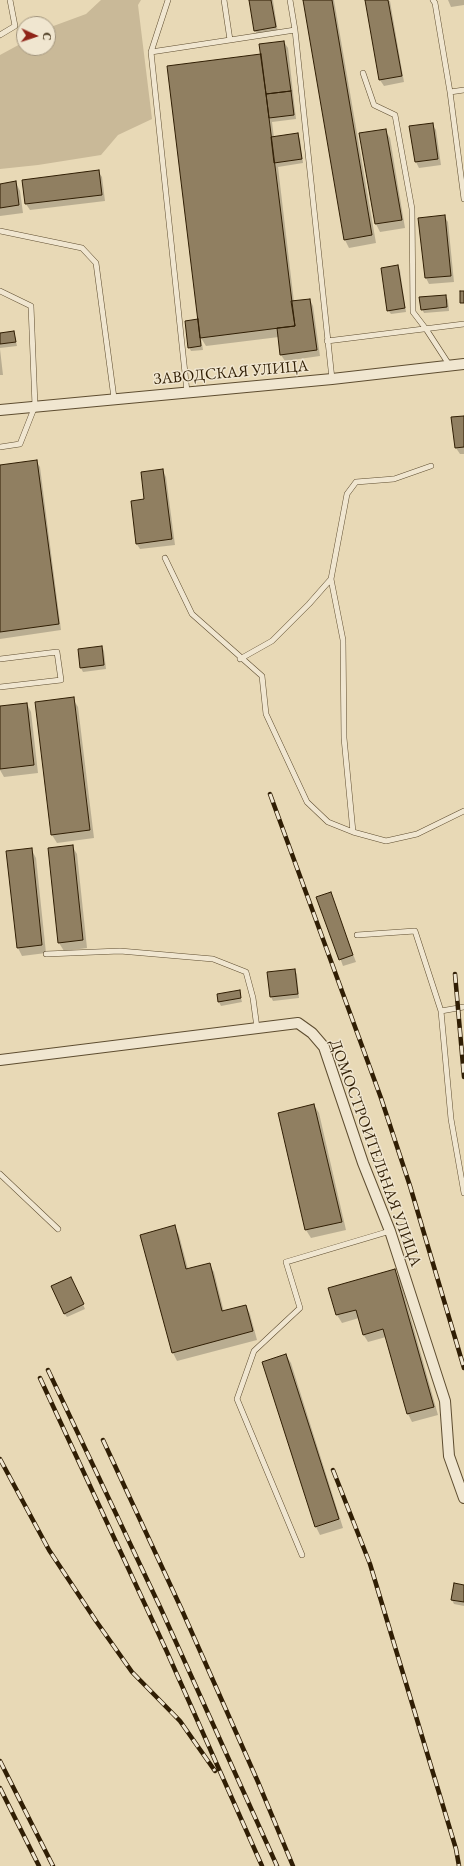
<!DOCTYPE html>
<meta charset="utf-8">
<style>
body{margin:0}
#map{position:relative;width:464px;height:1866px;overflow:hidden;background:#e8d9b6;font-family:"EB Garamond",serif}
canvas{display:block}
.north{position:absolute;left:16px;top:16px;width:40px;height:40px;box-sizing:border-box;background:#f0e6d0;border:1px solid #a3967e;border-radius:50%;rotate:93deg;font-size:11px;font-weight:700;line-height:16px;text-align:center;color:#301e04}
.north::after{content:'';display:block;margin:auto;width:14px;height:18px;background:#8f2418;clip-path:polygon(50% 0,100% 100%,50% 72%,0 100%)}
</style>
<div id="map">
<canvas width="464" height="1866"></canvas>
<div class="north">С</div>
</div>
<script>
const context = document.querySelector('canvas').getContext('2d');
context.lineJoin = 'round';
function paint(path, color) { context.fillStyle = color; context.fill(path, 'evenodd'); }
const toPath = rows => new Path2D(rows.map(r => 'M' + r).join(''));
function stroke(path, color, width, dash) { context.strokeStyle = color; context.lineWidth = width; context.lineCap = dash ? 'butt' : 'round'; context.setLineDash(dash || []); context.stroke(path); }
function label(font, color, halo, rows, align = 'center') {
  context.font = font + ' "EB Garamond",serif'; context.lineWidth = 3; context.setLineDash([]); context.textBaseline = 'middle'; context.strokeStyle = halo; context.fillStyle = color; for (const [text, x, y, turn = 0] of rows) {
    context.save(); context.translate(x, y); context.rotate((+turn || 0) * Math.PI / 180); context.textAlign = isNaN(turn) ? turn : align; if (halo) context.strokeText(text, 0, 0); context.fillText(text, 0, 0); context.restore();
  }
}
const green = toPath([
 [101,0,141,0,138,5,152,119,118,135,101,155,38,165,0,169,0,55,24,42,24,48,48,48,48,28,86,14]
]);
const shadow = toPath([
 [250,0,273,0,278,33,259,37,255,31],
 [304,0,334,0,376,243,349,248,345,240],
 [366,0,390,1,404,82,384,86,380,80],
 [464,0,464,5,451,7,448,0],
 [284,42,288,48,296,119,272,122,274,138,298,135,300,139,303,163,278,167,294,302,310,300,313,306,320,356,285,361,281,355,279,337,206,346,201,338,203,350,191,351,189,347,197,321,262,55],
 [432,124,436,130,441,165,419,168,416,162,411,127],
 [385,130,390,138,405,228,380,232,376,224,361,134],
 [98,171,102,177,105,201,30,210,26,204,23,180],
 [16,183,20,191,23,213,0,216,0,185],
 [444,216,448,222,454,282,429,284,426,278,420,219],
 [398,266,400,270,406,312,391,314,388,310],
 [445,296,448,300,449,311,424,313,422,309],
 [14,332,17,346,0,348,0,334],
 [0,349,3,375,0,375],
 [464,417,464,454,460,454,456,448,452,418],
 [36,461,40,467,61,630,0,639,0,466],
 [163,471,166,477,175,545,140,549,136,543,145,500],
 [102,647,104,651,106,669,83,672,81,668],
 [73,699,78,707,94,838,57,843,52,835],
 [27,704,31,712,38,773,4,777,0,770,0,707],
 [72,846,77,854,87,948,64,951,59,943],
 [31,849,36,858,46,953,22,956,18,948],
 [330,893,356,962,343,966,318,898],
 [294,970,297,974,299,998,273,1001,271,997],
 [239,991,242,1002,221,1006,219,1002],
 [314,1105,319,1113,346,1230,311,1238,306,1230,279,1114],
 [174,1227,179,1235,188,1269,209,1264,214,1272,224,1312,246,1306,250,1314,257,1340,177,1361,173,1353],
 [395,1271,400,1279,438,1415,412,1422,408,1414,386,1337,368,1342,363,1334,359,1318,342,1323,337,1315],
 [73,1282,85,1309,67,1317,64,1313],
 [286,1355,291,1363,343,1528,320,1535,316,1527],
 [464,1586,464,1606,454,1604,452,1600]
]);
const building = toPath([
 [249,0,271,0,276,27,254,31,249,0],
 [303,0,332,0,372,235,344,240,303,0],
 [365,0,388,0,402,76,379,80,365,0],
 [284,41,291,91,266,94,259,44,284,41],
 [261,54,295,326,200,338,167,66,261,54],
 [291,91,294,115,269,118,266,94,291,91],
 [433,123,438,159,415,162,409,126,433,123],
 [386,129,402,220,375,224,359,133,386,129],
 [298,133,302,159,274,163,271,137,298,133],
 [99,170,102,195,25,204,22,180,99,170],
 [16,181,19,205,0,208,0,184,16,181],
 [445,215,451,276,425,278,418,218,445,215],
 [398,265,405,308,387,311,381,268,398,265],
 [460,291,464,291,464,303,460,303,460,291],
 [446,295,447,307,421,310,419,297,446,295],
 [310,299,317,350,280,355,277,328,295,326,291,301,310,299],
 [198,319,201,346,188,348,185,321,198,319],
 [14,331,16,342,0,344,0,333,14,331],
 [464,416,464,447,455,448,451,417,464,416],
 [37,460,59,624,0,632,0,465,37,460],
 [163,469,172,539,136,544,131,501,144,499,141,472,163,469],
 [102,646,104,665,80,668,78,649,102,646],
 [74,697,90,830,51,835,35,702,74,697],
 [27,703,34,765,0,769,0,706,27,703],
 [73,845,83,940,58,943,48,848,73,845],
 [32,848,42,945,17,948,6,851,32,848],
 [331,892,353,955,339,960,316,897,331,892],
 [295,969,298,994,270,997,267,972,295,969],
 [240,990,241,998,218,1002,217,994,240,990],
 [314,1104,342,1222,305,1230,278,1113,314,1104],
 [175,1225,186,1269,210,1263,222,1311,246,1305,253,1331,172,1353,140,1235,175,1225],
 [395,1269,434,1407,407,1414,383,1329,363,1335,356,1310,336,1315,328,1288,395,1269],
 [71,1277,84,1304,64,1314,51,1286,71,1277],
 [286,1354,339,1519,315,1527,262,1362,286,1354],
 [454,1583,464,1585,464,1602,451,1600,454,1583]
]);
const lane = toPath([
 [168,0,151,52,187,392],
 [290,0,295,30],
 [433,0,435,3,450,92,464,199],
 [0,35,15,26,10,0],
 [230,40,295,30,332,379],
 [151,52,230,40,224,0],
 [363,73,374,105,395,115,412,209,413,312,426,329,450,366],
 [450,92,464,90],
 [0,231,82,248,96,263,114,398],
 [0,291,31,306,35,406,20,444,0,447],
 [327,341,464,324],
 [165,558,192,614,262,676,266,714,307,802,328,822,353,832,386,841,417,834,464,811],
 [0,659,57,652,61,680,0,687],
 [240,659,272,641,309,604,331,579],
 [353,832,344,738,343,640,331,579,347,494,356,482,394,479,431,466],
 [357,935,415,931,441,1011,451,1119,464,1193],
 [46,954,120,951,213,959,246,972,253,998,257,1028],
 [441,1011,464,1007],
 [0,1174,58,1229],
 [302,1555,237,1399,254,1351,300,1308,286,1262,390,1231]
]);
const street = toPath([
 [0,410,332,379,464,364],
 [0,1060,298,1023,312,1033,324,1047,363,1163,390,1231,445,1401,449,1456,464,1498]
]);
const rail = toPath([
 [270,794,381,1098,410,1186,464,1368],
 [455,974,464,1077],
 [48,1370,161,1609,277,1866],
 [40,1378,167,1652,262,1866],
 [103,1440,181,1608,258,1782,293,1866],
 [0,1459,49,1550,96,1621,132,1672,180,1721,215,1771],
 [333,1470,370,1564,456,1849,459,1866],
 [0,1761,53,1866],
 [0,1788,39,1866]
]);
const streetNames = [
 ["ЗАВОДСКАЯ УЛИЦА",231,373,-5],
 ["ДОМОСТРОИТЕЛЬНАЯ УЛИЦА",375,1153,70]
];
paint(green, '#c9b998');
paint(shadow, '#0003');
paint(building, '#907f61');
stroke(building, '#301e04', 1);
stroke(lane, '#5e4d30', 6);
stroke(street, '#5e4d30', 12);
stroke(lane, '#f0e6d0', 5);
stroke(street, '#f0e6d0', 10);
stroke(rail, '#301e04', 4.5);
stroke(rail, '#f0e6d0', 3, [9]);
label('16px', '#301e04', '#f0e6d0', streetNames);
</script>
